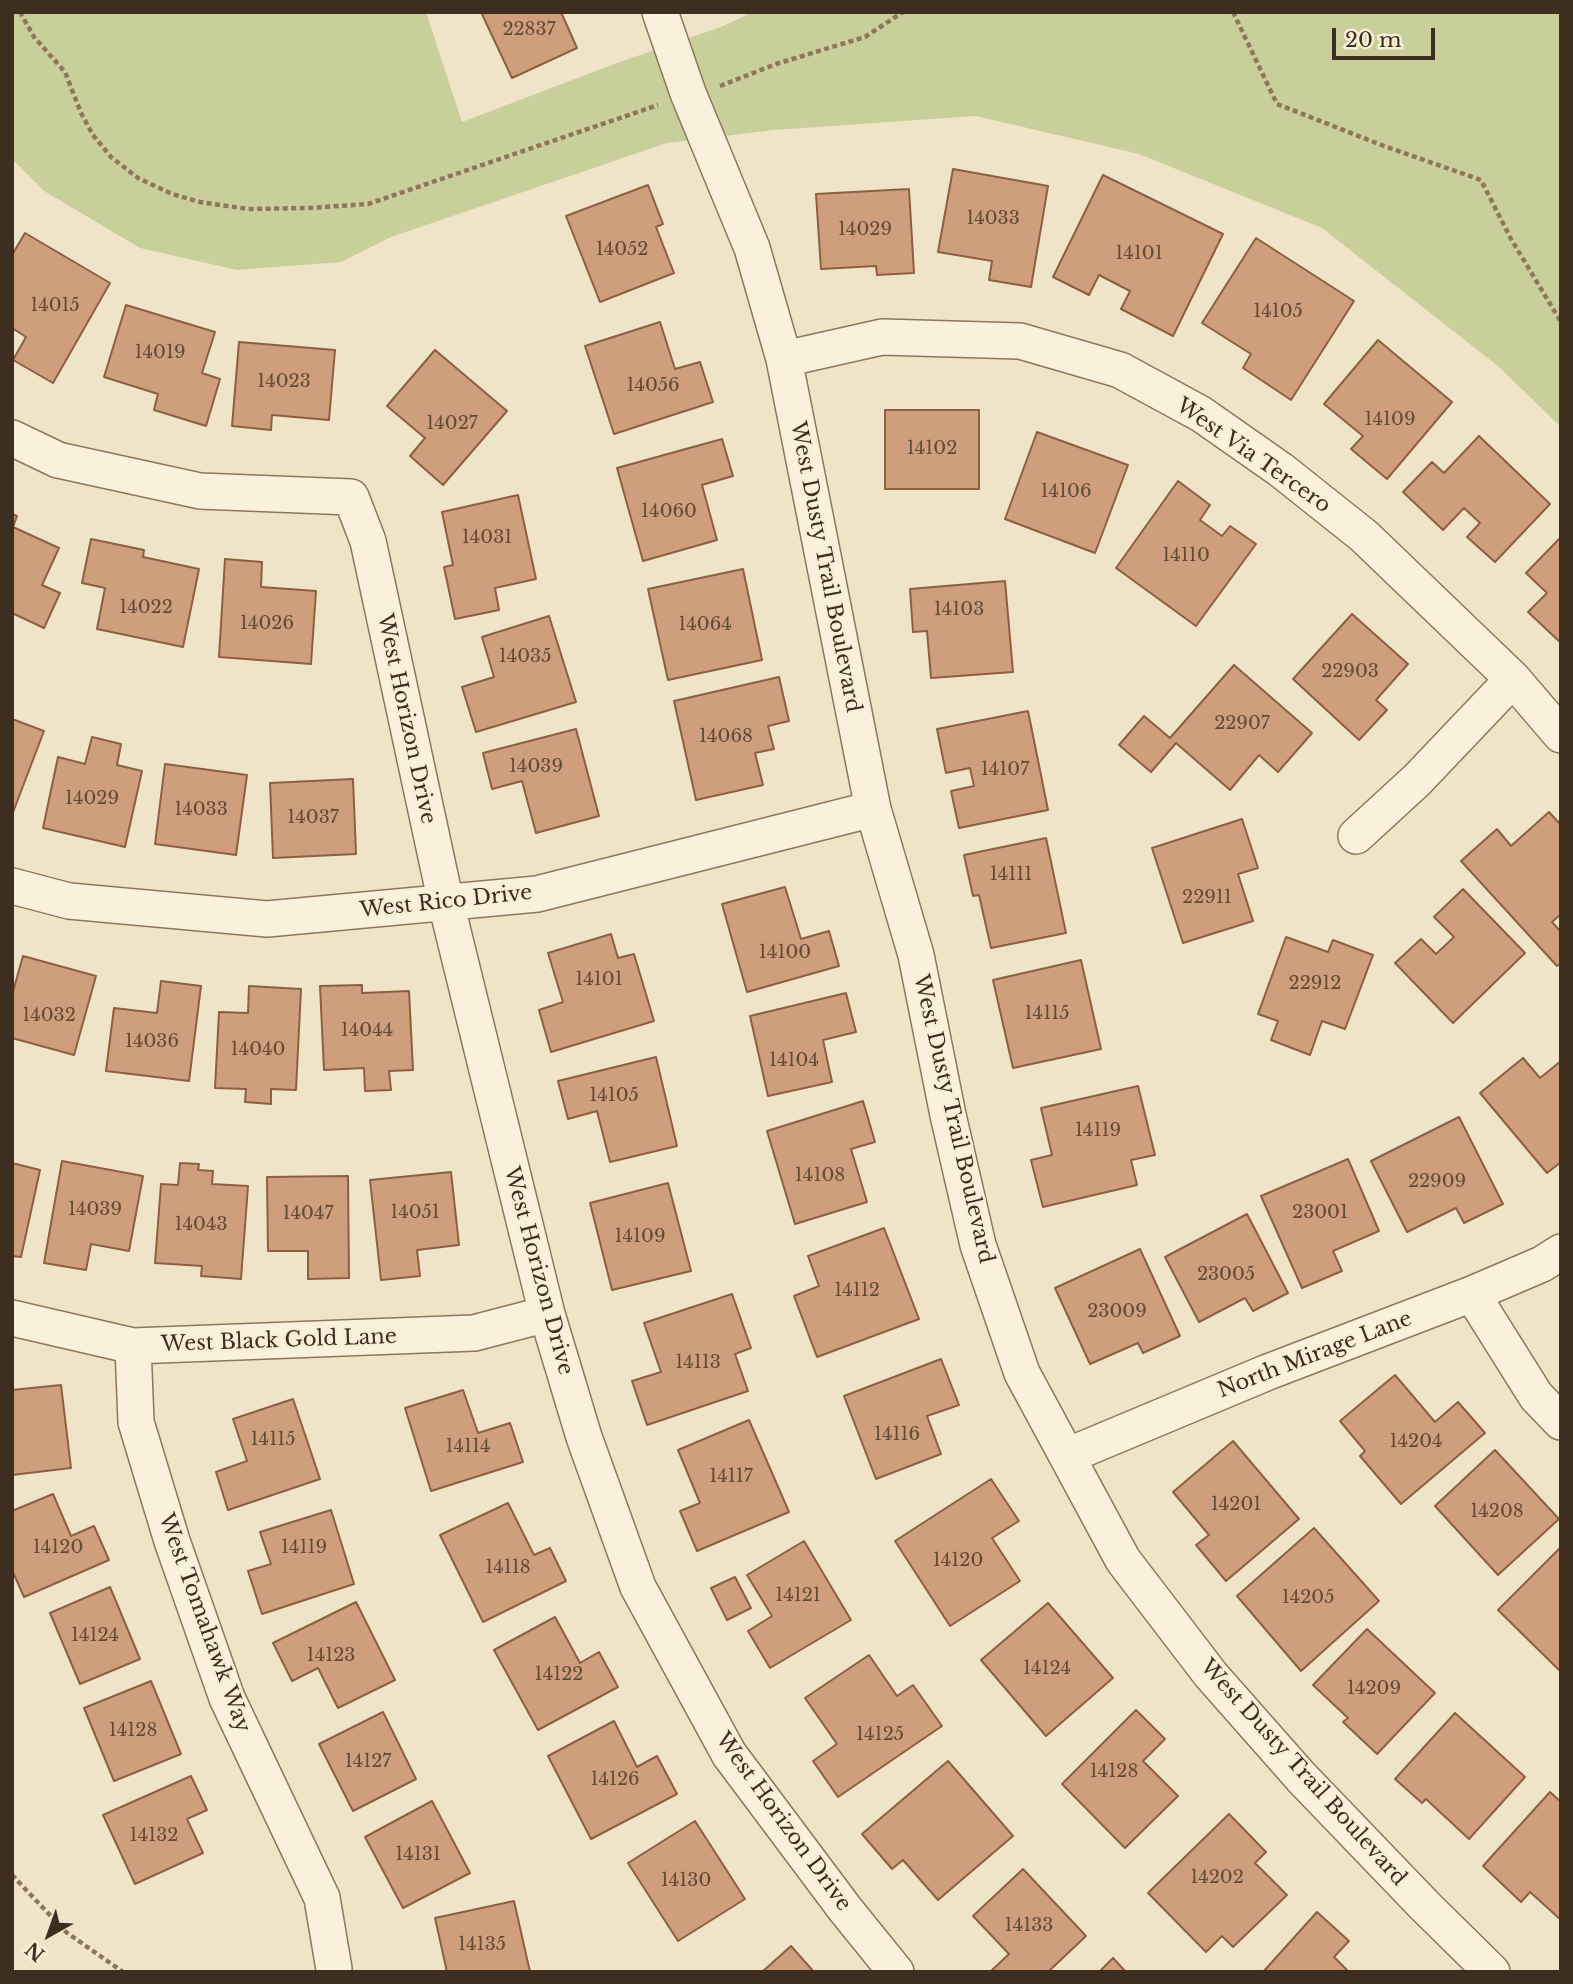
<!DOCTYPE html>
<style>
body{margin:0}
#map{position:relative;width:1573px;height:1984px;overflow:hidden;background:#f0e4c8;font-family:"Libre Baskerville",serif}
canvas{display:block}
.frame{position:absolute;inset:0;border:14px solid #3d2e20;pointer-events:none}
.north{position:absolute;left:14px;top:1900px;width:70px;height:70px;-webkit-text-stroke:5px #f7eed8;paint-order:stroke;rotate:220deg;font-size:19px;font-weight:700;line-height:28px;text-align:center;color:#3d2e20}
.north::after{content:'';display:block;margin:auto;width:24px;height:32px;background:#3d2e20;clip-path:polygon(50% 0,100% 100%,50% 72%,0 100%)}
.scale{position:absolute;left:1332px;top:28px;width:103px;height:32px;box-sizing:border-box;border:4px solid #3d2e20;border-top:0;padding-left:9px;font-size:21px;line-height:24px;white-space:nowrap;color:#3d2e20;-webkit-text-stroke:5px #f7eed8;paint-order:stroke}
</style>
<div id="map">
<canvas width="1573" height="1984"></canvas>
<div class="frame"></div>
<div class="north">N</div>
<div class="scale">20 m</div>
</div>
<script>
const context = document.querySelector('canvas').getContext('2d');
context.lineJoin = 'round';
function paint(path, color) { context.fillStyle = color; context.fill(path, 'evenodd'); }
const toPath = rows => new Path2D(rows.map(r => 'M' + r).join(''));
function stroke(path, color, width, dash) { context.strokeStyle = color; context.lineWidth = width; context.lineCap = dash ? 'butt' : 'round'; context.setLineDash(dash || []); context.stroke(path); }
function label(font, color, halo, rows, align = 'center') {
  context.font = font + ' "Libre Baskerville",serif'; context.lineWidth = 5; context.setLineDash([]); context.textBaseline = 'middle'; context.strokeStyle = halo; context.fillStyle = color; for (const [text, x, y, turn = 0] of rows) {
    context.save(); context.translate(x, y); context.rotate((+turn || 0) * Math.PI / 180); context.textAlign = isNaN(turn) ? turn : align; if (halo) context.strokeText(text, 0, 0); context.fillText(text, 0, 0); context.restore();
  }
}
const green = toPath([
 [12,12,426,12,462,122,617,63,721,27,753,12,1561,12,1561,427,1499,367,1322,228,1139,154,976,116,774,130,667,143,391,237,341,262,237,270,140,248,44,191,12,159]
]);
const building = toPath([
 [481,12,561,12,577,48,512,78,481,12],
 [953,169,1048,186,1031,287,989,280,992,261,938,252,953,169],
 [1103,175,1223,234,1173,336,1121,309,1130,291,1099,275,1089,295,1053,277,1103,175],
 [648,185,663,224,656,227,674,273,600,302,566,216,648,185],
 [909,189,914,273,877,275,876,266,821,269,816,194,909,189],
 [25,233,110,283,53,383,13,360,26,337,12,328,12,255,25,233],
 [1256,238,1354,301,1291,400,1243,368,1251,354,1202,323,1256,238],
 [126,305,215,332,202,373,220,379,206,426,154,410,158,394,104,377,126,305],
 [660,322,675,369,700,362,713,402,614,434,585,346,660,322],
 [1378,340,1452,402,1387,479,1351,449,1363,436,1324,404,1378,340],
 [239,342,335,350,329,420,272,415,271,430,232,426,239,342],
 [435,350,507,411,443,485,410,456,425,438,387,406,435,350],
 [885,410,979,410,979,489,885,489,885,410],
 [1037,432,1128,465,1095,553,1005,519,1037,432],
 [1479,436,1550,504,1495,562,1467,537,1480,523,1464,508,1443,530,1403,492,1432,462,1444,473,1479,436],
 [722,439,733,476,702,485,717,540,643,561,617,468,722,439],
 [1178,481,1210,505,1200,520,1222,536,1230,526,1256,544,1196,626,1116,568,1178,481],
 [518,495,536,579,495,588,499,610,455,619,444,567,453,565,442,512,518,495],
 [12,514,17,516,13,527,59,548,42,585,60,593,44,628,12,613,12,514],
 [1561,537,1561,643,1528,612,1547,593,1526,573,1561,537],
 [91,539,144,550,143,557,199,569,183,647,97,629,105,588,82,583,91,539],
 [225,559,262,562,261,587,316,591,311,664,219,657,225,559],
 [743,569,762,660,668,680,648,589,743,569],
 [1005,581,1013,672,931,678,927,631,913,632,910,589,1005,581],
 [1352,614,1408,664,1376,700,1387,710,1359,740,1293,679,1352,614],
 [549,616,576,702,476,732,462,687,494,677,482,637,549,616],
 [1234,665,1312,733,1278,772,1259,755,1230,790,1176,743,1151,772,1119,745,1144,716,1170,738,1234,665],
 [779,677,789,721,768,726,774,749,755,753,763,785,696,800,674,701,779,677],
 [1028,711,1048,810,959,828,951,791,974,786,970,768,946,773,937,729,1028,711],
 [12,719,44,731,12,815,12,719],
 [576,729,599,816,536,833,522,781,492,789,483,753,576,729],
 [92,737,121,744,117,765,142,771,125,847,43,828,58,757,85,764,92,737],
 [165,764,247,775,236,855,155,844,165,764],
 [353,779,356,854,273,858,270,783,353,779],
 [1549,812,1561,825,1561,914,1552,922,1561,932,1561,963,1557,966,1461,861,1497,829,1511,846,1549,812],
 [1242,819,1258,868,1238,874,1253,921,1183,943,1152,848,1242,819],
 [1046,838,1066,933,991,948,979,895,973,896,964,855,1046,838],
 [785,887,801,939,829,931,839,966,747,992,722,904,785,887],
 [1463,889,1525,953,1453,1023,1395,963,1421,939,1436,954,1454,937,1434,917,1463,889],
 [611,934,618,958,634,954,654,1021,551,1052,539,1010,563,1002,548,953,611,934],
 [1286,937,1328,952,1333,940,1373,955,1345,1029,1322,1021,1310,1055,1271,1040,1278,1021,1258,1014,1286,937],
 [23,956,96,976,74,1055,12,1038,12,995,23,956],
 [1081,960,1101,1049,1013,1068,993,980,1081,960],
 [161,981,201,986,189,1081,106,1071,114,1008,157,1013,161,981],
 [362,985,362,993,409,991,413,1070,389,1071,391,1090,365,1091,364,1068,324,1070,320,986,362,985],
 [249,986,301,989,296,1090,271,1089,271,1104,245,1102,246,1089,215,1088,219,1012,248,1013,249,986],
 [846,993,856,1032,823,1040,832,1082,768,1096,750,1016,846,993],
 [656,1057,677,1146,610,1162,597,1111,568,1119,558,1081,656,1057],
 [1523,1058,1540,1078,1561,1061,1561,1162,1547,1173,1480,1093,1523,1058],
 [1138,1086,1155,1155,1131,1160,1137,1185,1043,1207,1031,1160,1052,1155,1041,1108,1138,1086],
 [863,1101,875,1142,851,1149,867,1202,795,1224,767,1131,863,1101],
 [1459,1117,1503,1204,1464,1223,1456,1208,1407,1232,1371,1161,1459,1117],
 [1348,1159,1379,1231,1333,1251,1342,1271,1302,1288,1261,1196,1348,1159],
 [62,1161,143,1176,129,1251,91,1244,86,1270,44,1263,62,1161],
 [12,1163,40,1170,21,1257,12,1256,12,1163],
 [180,1163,199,1164,198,1170,213,1171,212,1184,248,1186,241,1279,201,1276,202,1266,155,1263,161,1184,178,1185,180,1163],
 [451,1172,459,1245,417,1250,420,1276,381,1280,370,1180,451,1172],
 [348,1176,349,1278,308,1279,308,1251,268,1251,267,1177,348,1176],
 [668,1183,691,1271,612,1290,590,1203,668,1183],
 [1247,1214,1288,1293,1253,1311,1245,1298,1199,1322,1165,1257,1247,1214],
 [884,1228,919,1319,817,1357,794,1296,819,1286,808,1256,884,1228],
 [1140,1249,1180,1336,1143,1353,1138,1343,1090,1364,1055,1288,1140,1249],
 [732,1294,751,1348,735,1354,748,1391,647,1425,632,1381,661,1372,644,1323,732,1294],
 [941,1359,959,1405,927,1416,941,1454,876,1479,844,1396,941,1359],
 [1395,1375,1435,1422,1458,1402,1485,1433,1401,1504,1360,1456,1365,1451,1340,1421,1395,1375],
 [61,1385,71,1468,12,1475,12,1390,61,1385],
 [463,1390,478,1433,510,1423,523,1462,431,1491,405,1408,463,1390],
 [293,1399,320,1479,228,1510,216,1472,247,1461,233,1419,293,1399],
 [749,1420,789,1512,697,1551,680,1511,700,1503,678,1450,749,1420],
 [1233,1441,1299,1519,1226,1581,1196,1545,1209,1535,1173,1492,1233,1441],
 [1495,1450,1559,1519,1498,1575,1435,1506,1495,1450],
 [991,1479,1019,1521,992,1538,1020,1581,950,1626,895,1541,991,1479],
 [53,1494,71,1536,94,1526,109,1560,24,1597,12,1570,12,1511,53,1494],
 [508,1503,534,1555,550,1548,566,1581,483,1622,440,1535,508,1503],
 [331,1510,354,1584,262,1614,248,1571,271,1564,260,1532,331,1510],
 [1314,1528,1379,1601,1301,1671,1237,1596,1314,1528],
 [804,1541,851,1620,770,1668,748,1631,772,1616,747,1575,804,1541],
 [1561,1547,1561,1672,1498,1610,1561,1547],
 [735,1577,751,1608,727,1620,711,1588,735,1577],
 [110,1587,140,1659,80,1684,50,1613,110,1587],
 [356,1602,395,1680,338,1708,318,1668,292,1681,273,1643,356,1602],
 [1048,1603,1113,1678,1046,1736,981,1660,1048,1603],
 [555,1617,580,1663,599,1652,618,1687,538,1730,494,1650,555,1617],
 [1367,1629,1435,1693,1377,1754,1343,1722,1348,1718,1313,1685,1367,1629],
 [869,1655,897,1696,913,1685,942,1726,838,1797,813,1761,837,1744,805,1698,869,1655],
 [151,1681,181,1754,114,1781,84,1708,151,1681],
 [1136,1710,1165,1739,1143,1761,1178,1796,1125,1848,1062,1784,1136,1710],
 [383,1712,416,1779,353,1811,319,1744,383,1712],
 [1455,1713,1525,1777,1469,1839,1426,1799,1422,1803,1395,1779,1455,1713],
 [614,1721,637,1767,657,1756,677,1794,591,1839,548,1756,614,1721],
 [948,1761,1013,1836,938,1900,903,1860,892,1869,862,1834,948,1761],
 [191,1776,207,1810,187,1819,203,1853,135,1884,103,1815,191,1776],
 [1550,1792,1561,1802,1561,1920,1530,1892,1521,1902,1483,1866,1550,1792],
 [432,1801,470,1873,403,1908,365,1837,432,1801],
 [1229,1814,1266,1852,1255,1863,1287,1895,1233,1947,1222,1936,1206,1952,1148,1893,1229,1814],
 [695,1821,745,1899,678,1941,628,1863,695,1821],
 [1023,1869,1086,1936,1048,1972,990,1972,1009,1954,973,1916,1023,1869],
 [514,1901,530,1972,447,1972,435,1918,514,1901],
 [1317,1912,1349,1941,1334,1957,1349,1972,1263,1972,1317,1912],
 [791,1946,814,1972,762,1972,791,1946],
 [1113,1958,1126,1972,1099,1972,1113,1958]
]);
const path = toPath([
 [20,12,34,37,65,72,81,113,93,135,111,157,138,178,172,194,200,202,248,209,309,208,368,204,658,105],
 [1233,12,1277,104,1384,146,1481,180,1511,239,1561,322],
 [720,86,776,64,865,37,903,12],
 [12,1875,66,1932,123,1972]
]);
const minor = toPath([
 [660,12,688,93,752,248,784,359,873,809,916,955,948,1115,978,1245,1022,1373,1123,1560,1211,1675,1301,1777,1424,1905,1492,1972],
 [784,359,882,337,1020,341,1120,370,1201,414,1281,470,1364,536,1513,679,1561,735],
 [12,438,58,460,200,491,351,497,368,541,446,903,547,1314,584,1437,638,1587,729,1754,845,1909,896,1972],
 [1356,836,1417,780,1513,679],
 [12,886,69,901,267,919,537,894,873,809],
 [1472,1294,1536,1396,1561,1422],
 [12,1318,133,1346,474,1333,547,1314],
 [133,1346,136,1422,172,1541,227,1698,322,1898,334,1969],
 [1067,1456,1268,1372,1472,1294,1542,1264,1561,1252]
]);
const numberNames = [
 ["22837",529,30],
 ["14033",993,219],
 ["14029",865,230],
 ["14052",622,250],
 ["14101",1139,254],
 ["14015",55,306],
 ["14105",1278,312],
 ["14019",160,353],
 ["14023",284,382],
 ["14056",653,386],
 ["14109",1390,420],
 ["14027",452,424],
 ["14102",932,449],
 ["14106",1066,492],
 ["14060",669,512],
 ["14031",487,538],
 ["14110",1186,556],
 ["14022",146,608],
 ["14103",959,610],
 ["14026",267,624],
 ["14064",705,625],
 ["14035",525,657],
 ["22903",1350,672],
 ["22907",1242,724],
 ["14068",726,737],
 ["14039",536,767],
 ["14107",1005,770],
 ["14029",92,799],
 ["14033",201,810],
 ["14037",313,818],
 ["14111",1011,875],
 ["22911",1207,898],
 ["14100",785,953],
 ["14101",599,980],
 ["22912",1315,984],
 ["14115",1047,1014],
 ["14032",49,1016],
 ["14044",367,1031],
 ["14036",152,1042],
 ["14040",258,1050],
 ["14104",794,1061],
 ["14105",614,1096],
 ["14119",1098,1131],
 ["14108",820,1176],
 ["22909",1437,1182],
 ["14039",95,1210],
 ["14051",415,1213],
 ["23001",1320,1213],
 ["14047",308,1214],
 ["14043",201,1225],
 ["14109",640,1237],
 ["23005",1226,1275],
 ["14112",857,1291],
 ["23009",1117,1312],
 ["14113",698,1363],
 ["14116",897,1435],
 ["14115",273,1440],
 ["14204",1416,1442],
 ["14114",468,1447],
 ["14117",731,1477],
 ["14201",1236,1505],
 ["14208",1497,1512],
 ["14120",58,1548],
 ["14119",304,1548],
 ["14120",958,1561],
 ["14118",508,1568],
 ["14121",798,1596],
 ["14205",1308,1598],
 ["14124",95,1636],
 ["14123",331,1656],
 ["14124",1047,1669],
 ["14122",559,1675],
 ["14209",1374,1689],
 ["14128",133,1731],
 ["14125",880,1735],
 ["14127",368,1762],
 ["14128",1114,1772],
 ["14126",615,1780],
 ["14132",154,1836],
 ["14131",418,1855],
 ["14202",1217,1878],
 ["14130",686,1881],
 ["14133",1029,1926],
 ["14135",482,1945]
];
const streetNames = [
 ["West Via Tercero",1253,456,35],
 ["West Dusty Trail Boulevard",825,567,79],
 ["West Horizon Drive",406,719,78],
 ["West Rico Drive",446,902,-6],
 ["West Dusty Trail Boulevard",953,1119,77],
 ["West Horizon Drive",538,1271,75],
 ["West Black Gold Lane",279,1341,-2],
 ["North Mirage Lane",1315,1355,-21],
 ["West Tomahawk Way",204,1623,70],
 ["West Dusty Trail Boulevard",1303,1773,48],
 ["West Horizon Drive",783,1822,54]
];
paint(green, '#c9cf9b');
paint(building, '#cf9f7d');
stroke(building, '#8d5f41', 2);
stroke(minor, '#8d765c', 38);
stroke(path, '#8d765c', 4.5, [5, 3.5]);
stroke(minor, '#faf1dc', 35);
label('18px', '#624a37', null, numberNames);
label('21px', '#3d2e20', '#f7eed8', streetNames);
</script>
